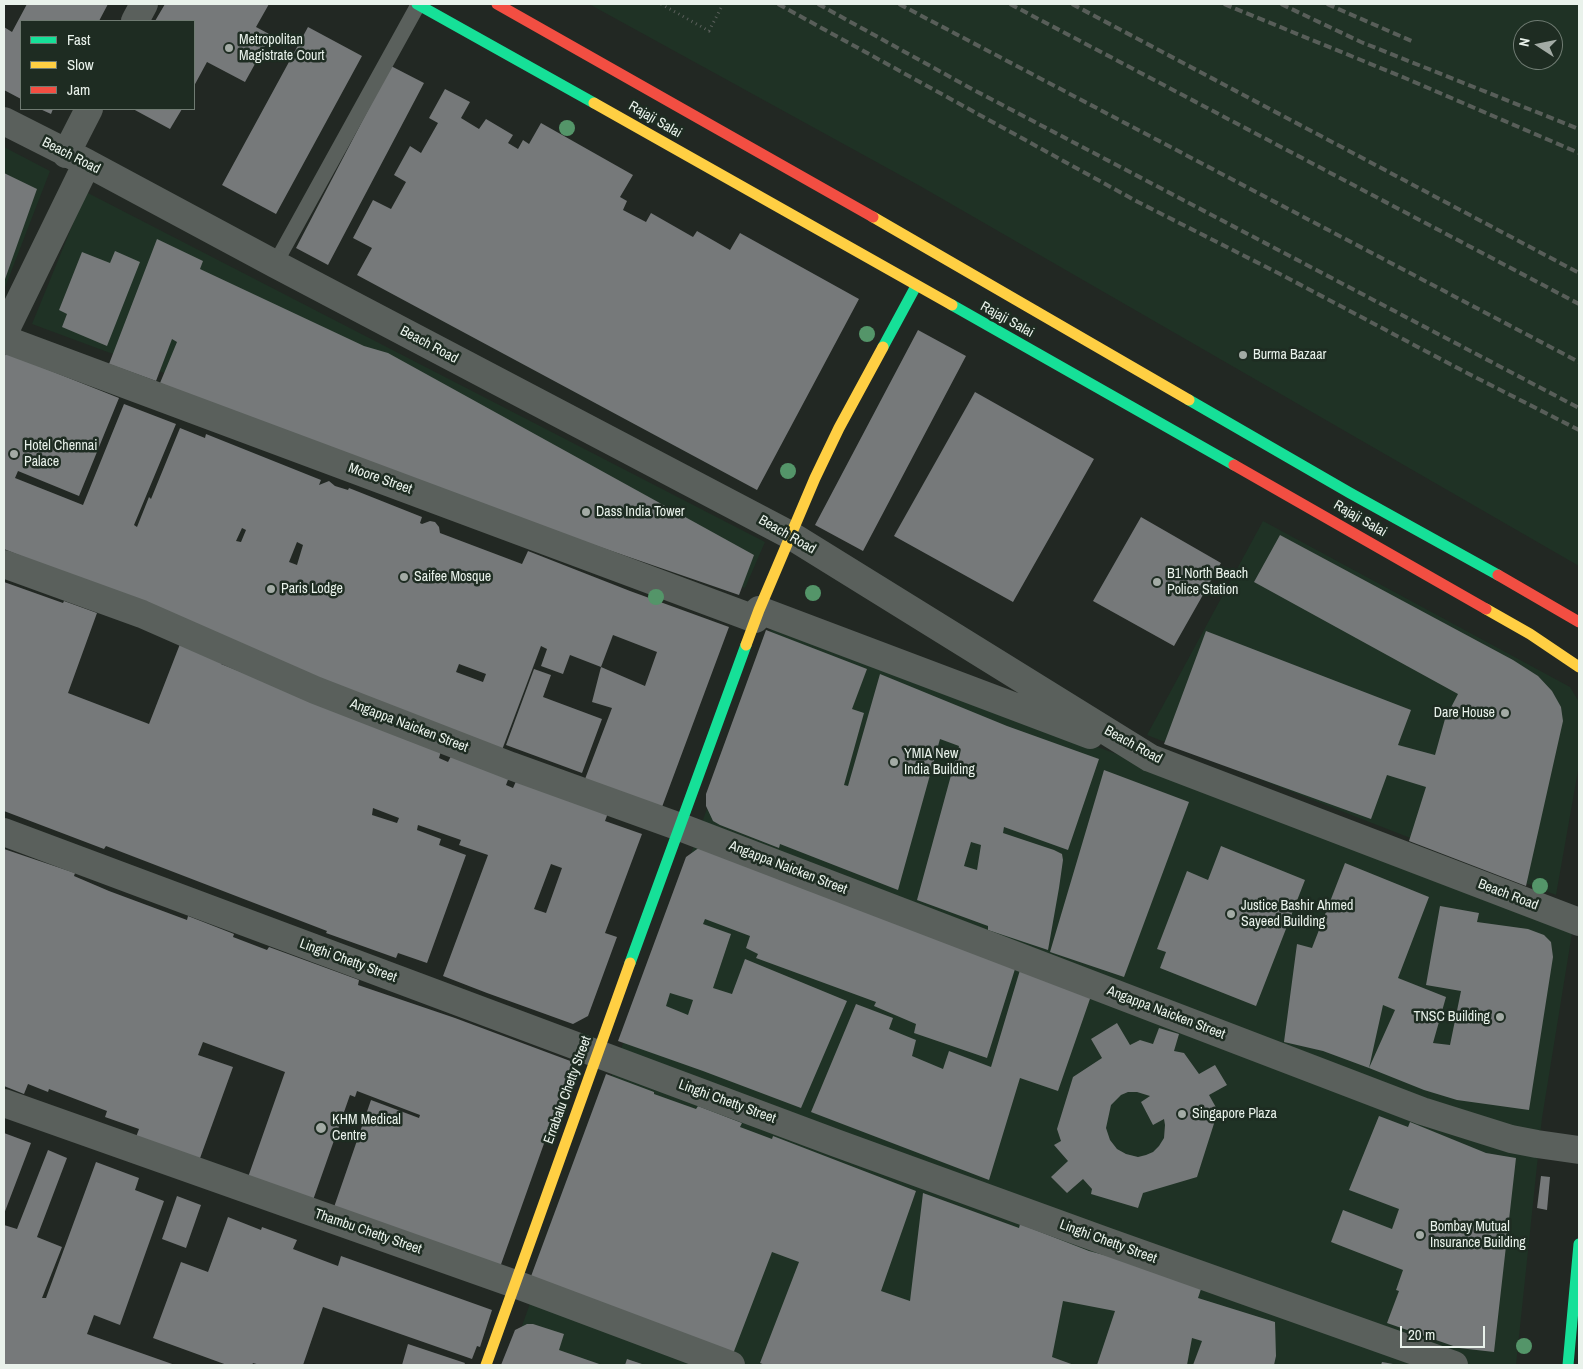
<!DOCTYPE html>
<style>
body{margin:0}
#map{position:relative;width:1583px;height:1369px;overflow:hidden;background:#222823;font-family:"Archivo Narrow",sans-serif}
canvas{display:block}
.frame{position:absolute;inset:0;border:5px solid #e9f2eb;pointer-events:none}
.legend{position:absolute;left:20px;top:20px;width:175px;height:90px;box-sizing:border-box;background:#1e2c22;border:1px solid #6f7b72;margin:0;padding:6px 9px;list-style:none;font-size:15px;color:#e9f2eb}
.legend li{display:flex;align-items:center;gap:10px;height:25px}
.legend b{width:25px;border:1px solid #6f7b72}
.north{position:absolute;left:1513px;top:20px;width:50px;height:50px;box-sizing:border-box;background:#1e2c22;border:1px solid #6f7b72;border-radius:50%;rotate:281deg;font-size:14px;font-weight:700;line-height:20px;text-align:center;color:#e9f2eb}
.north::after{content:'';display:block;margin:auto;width:18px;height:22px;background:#a3aba5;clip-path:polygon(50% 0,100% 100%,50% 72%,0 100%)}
.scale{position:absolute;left:1400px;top:1326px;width:85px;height:22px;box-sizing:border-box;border:2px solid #e9f2eb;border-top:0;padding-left:6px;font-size:15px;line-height:18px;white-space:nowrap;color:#e9f2eb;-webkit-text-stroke:4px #1e2c22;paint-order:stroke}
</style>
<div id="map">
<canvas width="1583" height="1369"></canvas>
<div class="frame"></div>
<ul class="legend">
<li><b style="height:6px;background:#16e098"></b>Fast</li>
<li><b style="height:6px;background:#ffcf43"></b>Slow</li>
<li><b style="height:6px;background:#f24e42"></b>Jam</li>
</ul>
<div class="north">N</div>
<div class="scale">20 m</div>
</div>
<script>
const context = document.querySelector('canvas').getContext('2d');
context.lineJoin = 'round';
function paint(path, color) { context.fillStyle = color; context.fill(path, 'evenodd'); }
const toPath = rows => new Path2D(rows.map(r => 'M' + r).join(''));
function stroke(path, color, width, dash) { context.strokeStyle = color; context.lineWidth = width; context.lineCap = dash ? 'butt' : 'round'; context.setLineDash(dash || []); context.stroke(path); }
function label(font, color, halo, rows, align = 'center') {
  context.font = font + ' "Archivo Narrow",sans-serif'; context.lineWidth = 5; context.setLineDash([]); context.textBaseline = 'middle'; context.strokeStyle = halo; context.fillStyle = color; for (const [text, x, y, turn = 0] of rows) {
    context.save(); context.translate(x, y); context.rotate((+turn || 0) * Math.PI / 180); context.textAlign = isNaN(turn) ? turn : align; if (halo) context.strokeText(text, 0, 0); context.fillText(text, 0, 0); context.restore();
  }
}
const built = toPath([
 [589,4,1579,4,1579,566,920,186],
 [1523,30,1553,30,1553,60,1523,60],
 [4,147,50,171,4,290],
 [86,192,765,542,745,588,32,324],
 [1263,521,1570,687,1579,702,1579,765,1556,895,1147,735],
 [773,624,1573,927,1542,1118,1516,1365,508,1365]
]);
const building = toPath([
 [27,4,108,4,99,21,21,21,21,99,4,90,4,27,12,32],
 [165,4,269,4,256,27,271,35,245,82,207,62,194,86,194,21,155,21],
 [308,27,362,56,276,214,222,185],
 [391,66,424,83,328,265,296,248],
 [445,89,470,102,461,118,479,129,486,119,513,135,508,143,518,149,523,140,529,144,541,123,633,175,620,197,627,201,623,210,646,222,651,213,693,237,697,231,730,250,740,233,859,299,757,490,357,275,372,248,353,238,373,200,391,209,406,182,394,175,410,146,421,153,438,123,429,118],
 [40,109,53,109,51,114],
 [133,109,182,109,170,129],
 [4,173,37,189,4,282],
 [157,239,203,261,200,269,364,346,388,353,754,555,739,595,371,468,160,383,177,342,172,339,156,381,109,364],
 [115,251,140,262,107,346,62,327,67,314,59,310,82,252,110,263],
 [918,330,966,356,863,551,815,525],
 [6,353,119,398,79,496,18,471,15,478,83,505,124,404,176,424,134,525,137,527,149,497,151,499,180,428,205,438,206,434,321,480,319,485,329,481,335,486,348,490,349,488,422,517,420,523,422,524,430,521,435,522,439,527,440,533,522,564,528,551,630,591,729,627,662,807,585,779,612,708,592,702,601,667,645,686,657,652,613,635,601,667,570,655,563,674,541,666,547,649,541,646,502,750,436,726,4,549,4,358],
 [242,528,246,530,241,542,236,541],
 [297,542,303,545,297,565,289,562],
 [459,664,486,674,483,682,456,672],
 [975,392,1094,459,1013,602,894,536],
 [1141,517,1221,563,1174,646,1093,601],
 [1280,535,1513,660,1538,676,1552,691,1561,707,1563,721,1526,886,1409,841,1426,787,1387,775,1371,819,1164,744,1206,631,1411,710,1398,745,1435,755,1445,719,1458,694,1254,582],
 [4,582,63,603,64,601,97,613,68,693,149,724,180,644,223,661,221,664,441,751,439,758,448,762,451,756,509,777,506,785,513,788,517,779,608,813,605,821,642,834,605,933,617,937,588,1016,573,1024,487,993,443,976,488,855,459,845,461,840,418,825,417,830,441,839,439,845,466,855,427,963,398,953,396,958,326,933,327,931,106,846,104,849,4,811],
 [373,808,399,818,397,823,372,815],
 [551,864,562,868,546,913,534,909],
 [766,630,867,669,852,709,864,713,844,785,848,786,880,674,1007,726,1099,759,1068,850,1004,827,1003,833,1054,850,1062,854,1063,860,1059,888,1048,950,988,930,988,926,917,900,959,746,940,739,898,890,780,844,779,848,720,825,713,821,706,806,706,794],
 [971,842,981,845,977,870,964,866],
 [534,669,551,675,543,697,602,719,582,773,506,745],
 [1104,770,1189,802,1124,977,1050,952],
 [1221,846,1305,880,1256,1006,1160,968,1166,952,1157,949,1187,871,1208,880],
 [700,847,1015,969,987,1058,914,1033,916,1024,874,1006,876,1002,756,958,758,954,746,948,750,936,705,919,703,924,731,934,713,988,732,994,745,959,847,1001,801,1108,703,1071,618,1041,686,857],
 [670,993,693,1000,688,1015,666,1006],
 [4,849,75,873,74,876,109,891,187,920,188,916,234,934,233,937,267,950,269,947,359,980,358,985,455,1018,573,1062,499,1270,333,1210,371,1100,419,1118,420,1115,357,1091,355,1097,350,1095,312,1203,247,1180,285,1072,203,1042,198,1055,233,1067,199,1161,136,1137,139,1129,105,1117,107,1111,49,1089,48,1092,28,1084,24,1094,4,1086],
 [1345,863,1429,897,1398,978,1446,997,1433,1043,1450,1045,1461,991,1426,985,1440,906,1479,913,1477,922,1528,929,1544,935,1551,942,1553,957,1529,1110,1457,1100,1424,1090,1369,1068,1395,1010,1383,1005,1369,1068,1323,1051,1284,1042,1297,944,1312,948],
 [1020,970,1091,996,1058,1091,1020,1078,989,1180,811,1112,856,1004,893,1018,889,1029,916,1040,912,1056,943,1069,949,1051,991,1067],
 [1117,1023,1130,1045,1140,1040,1153,1044,1159,1028,1179,1034,1174,1051,1184,1053,1199,1074,1215,1065,1227,1085,1209,1095,1218,1111,1197,1177,1143,1193,1138,1208,1091,1194,1092,1189,1083,1179,1067,1193,1051,1177,1068,1161,1054,1145,1061,1141,1057,1129,1073,1077,1102,1058,1091,1039],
 [1128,1092,1137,1092,1150,1096,1141,1102,1153,1125,1164,1119,1165,1125,1164,1138,1159,1146,1153,1152,1146,1155,1138,1157,1126,1154,1117,1149,1110,1140,1106,1128,1111,1105,1121,1095],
 [606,1074,654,1092,654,1094,696,1109,698,1106,742,1123,740,1127,772,1139,773,1136,916,1191,881,1291,910,1301,923,1193,1019,1228,1020,1224,1089,1251,1123,1260,1201,1289,1198,1298,1275,1322,1276,1356,1274,1365,1193,1365,1202,1341,1192,1338,1187,1365,1097,1365,1115,1311,1063,1301,1052,1357,1074,1365,765,1365,760,1363,799,1262,772,1252,733,1354,530,1279],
 [1379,1116,1408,1127,1410,1122,1486,1153,1516,1158,1494,1352,1459,1348,1387,1323,1399,1291,1396,1290,1403,1270,1331,1242,1343,1210,1392,1229,1399,1209,1349,1190],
 [4,1133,31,1143,4,1214],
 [48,1150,67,1158,37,1237,62,1247,42,1298,46,1298,96,1162,139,1178,135,1190,164,1201,120,1325,94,1315,87,1334,175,1365,4,1365,4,1225,17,1229],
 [1541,1176,1550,1177,1547,1210,1537,1208],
 [177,1196,201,1205,186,1248,162,1239],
 [228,1217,261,1230,262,1227,297,1240,293,1249,338,1266,341,1256,492,1310,480,1347,477,1346,472,1359,323,1307,303,1365,260,1365,253,1363,252,1365,227,1365,153,1338,181,1262,208,1272],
 [527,1324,533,1324,564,1334,559,1350,602,1365,501,1365,515,1330],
 [408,1344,465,1363,464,1365,402,1365],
 [627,1359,645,1365,625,1365],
 [1382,1362,1393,1364,1393,1365,1381,1365]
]);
const path = toPath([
 [661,4,709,31,723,4]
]);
const lane = toPath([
 [275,264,418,5]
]);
const street = toPath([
 [135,21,144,4],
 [4,121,87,163,275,264,790,535,1150,758,1579,922],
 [66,154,89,109],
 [4,333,87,163],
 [4,339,755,619],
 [4,564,142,614,315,690,511,766,680,827,1422,1111,1511,1139,1537,1144,1579,1150],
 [759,610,1090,735],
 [4,832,836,1143,1108,1242,1454,1365],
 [4,1103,515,1284,731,1365]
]);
const fast = toPath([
 [417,4,594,103],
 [952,305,1234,465],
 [883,347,916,286],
 [1189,400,1350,493,1498,575],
 [630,963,746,645],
 [1568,1365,1579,1244]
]);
const slow = toPath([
 [594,103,952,305],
 [873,217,1189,400],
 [1486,609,1530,634,1579,667],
 [746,645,759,610,815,478,839,428,883,347],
 [486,1365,630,963]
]);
const jam = toPath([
 [497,4,873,217],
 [1234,465,1486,609],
 [1498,575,1579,622]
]);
const rail = toPath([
 [778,4,1138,202,1280,274,1467,373,1579,430],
 [818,4,972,89,1579,408],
 [899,4,1579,362],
 [1010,4,1579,304],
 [1072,4,1579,273],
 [1224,4,1405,78,1579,153],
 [1281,4,1361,42,1579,129],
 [1327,4,1414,42]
]);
const trees = [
 [567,128],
 [867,334],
 [788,471],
 [813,593],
 [656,597],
 [1540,886],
 [1524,1346]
];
const markers = [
 [229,48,5,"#a3aba5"],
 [1243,355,5,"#a3aba5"],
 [14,454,5,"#a3aba5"],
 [586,512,5,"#a3aba5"],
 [404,577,5,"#a3aba5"],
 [1157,582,5,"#a3aba5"],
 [271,589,5,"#a3aba5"],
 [1505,713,5,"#a3aba5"],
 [894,762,5,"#a3aba5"],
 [1231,914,5,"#a3aba5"],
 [1500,1017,5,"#a3aba5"],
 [1182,1114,5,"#a3aba5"],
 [321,1128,6,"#a3aba5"],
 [1420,1235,5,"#a3aba5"]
];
const poiNames = [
 ["Metropolitan",239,40],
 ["Magistrate Court",239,56],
 ["Burma Bazaar",1253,355],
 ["Hotel Chennai",24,446],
 ["Palace",24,462],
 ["Dass India Tower",596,512],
 ["B1 North Beach",1167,574],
 ["Police Station",1167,590],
 ["Saifee Mosque",414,577],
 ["Paris Lodge",281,589],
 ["Dare House",1495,713,"right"],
 ["YMIA New",904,754],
 ["India Building",904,770],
 ["Justice Bashir Ahmed",1241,906],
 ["Sayeed Building",1241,922],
 ["TNSC Building",1490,1017,"right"],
 ["Singapore Plaza",1192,1114],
 ["KHM Medical",332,1120],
 ["Centre",332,1136],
 ["Bombay Mutual",1430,1227],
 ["Insurance Building",1430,1243]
];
const streetNames = [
 ["Rajaji Salai",655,120,30],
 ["Beach Road",71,156,27],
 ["Rajaji Salai",1007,320,29],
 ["Beach Road",429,345,28],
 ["Moore Street",380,479,20],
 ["Rajaji Salai",1360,519,30],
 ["Beach Road",787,535,30],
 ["Angappa Naicken Street",409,726,21],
 ["Beach Road",1133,745,29],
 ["Angappa Naicken Street",788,868,21],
 ["Beach Road",1508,895,21],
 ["Linghi Chetty Street",348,961,20],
 ["Angappa Naicken Street",1166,1013,21],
 ["Errabalu Chetty Street",568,1090,-70],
 ["Linghi Chetty Street",727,1102,20],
 ["Thambu Chetty Street",368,1232,19],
 ["Linghi Chetty Street",1108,1242,20]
];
paint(built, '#1f3225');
paint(building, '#76797a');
stroke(path, '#5a5f5b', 3, [1, 4]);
stroke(lane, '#5a605c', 15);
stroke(street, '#5a605c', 28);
stroke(fast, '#16e098', 11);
stroke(slow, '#ffcf43', 11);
stroke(jam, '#f24e42', 11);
stroke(rail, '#585e59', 4, [8, 4]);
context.fillStyle = '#549569';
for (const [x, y] of trees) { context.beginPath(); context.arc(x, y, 8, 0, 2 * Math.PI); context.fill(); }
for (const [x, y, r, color] of markers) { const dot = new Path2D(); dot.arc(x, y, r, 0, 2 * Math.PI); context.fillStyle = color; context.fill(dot); stroke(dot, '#1e2c22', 2); }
label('14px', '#e9f2eb', '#1e2c22', poiNames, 'left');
label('14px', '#e9f2eb', '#1e2c22', streetNames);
</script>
